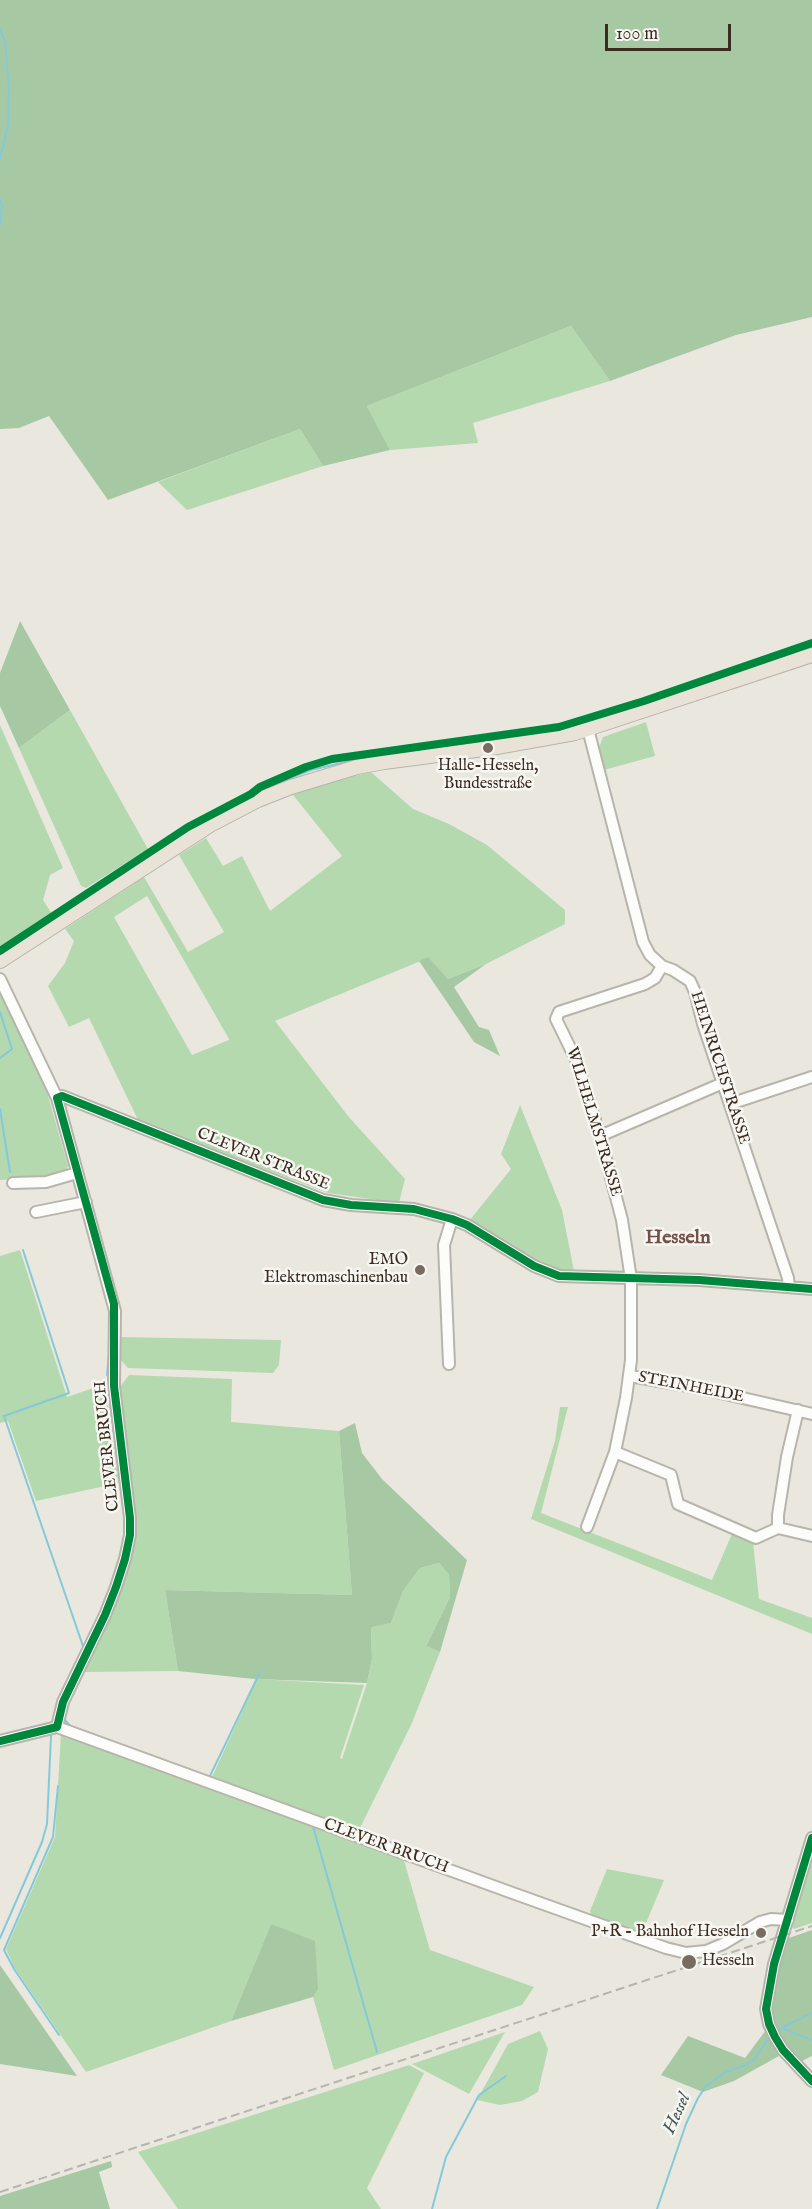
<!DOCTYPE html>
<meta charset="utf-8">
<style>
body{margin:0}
#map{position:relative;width:812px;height:2209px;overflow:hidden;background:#eae8de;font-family:"IM FELL English",serif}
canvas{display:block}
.scale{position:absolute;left:605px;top:24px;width:126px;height:27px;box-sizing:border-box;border:3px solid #3b2a1e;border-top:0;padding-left:8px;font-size:18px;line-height:21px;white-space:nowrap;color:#3b2a1e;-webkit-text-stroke:4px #f6f6f2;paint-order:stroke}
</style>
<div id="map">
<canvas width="812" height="2209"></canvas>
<div class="scale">100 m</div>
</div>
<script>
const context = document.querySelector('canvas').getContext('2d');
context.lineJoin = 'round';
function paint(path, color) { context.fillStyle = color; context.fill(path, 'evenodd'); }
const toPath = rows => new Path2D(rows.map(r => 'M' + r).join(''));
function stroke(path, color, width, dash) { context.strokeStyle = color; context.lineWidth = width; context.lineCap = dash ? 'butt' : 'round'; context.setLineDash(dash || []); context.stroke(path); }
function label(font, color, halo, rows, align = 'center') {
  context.font = font + ' "IM FELL English",serif'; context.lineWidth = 5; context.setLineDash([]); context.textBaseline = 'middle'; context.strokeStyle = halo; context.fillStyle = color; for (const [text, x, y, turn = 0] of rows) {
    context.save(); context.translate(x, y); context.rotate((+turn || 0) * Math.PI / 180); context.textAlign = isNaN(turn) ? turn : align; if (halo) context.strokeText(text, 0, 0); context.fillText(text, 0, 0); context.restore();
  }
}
const green = toPath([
 [571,326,610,381,473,423,478,443,390,450,367,406],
 [300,429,323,466,187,510,158,482],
 [70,710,148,849,86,888,81,886,19,748],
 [646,722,655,756,604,770,599,748,603,737],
 [0,725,63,868,50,875,43,900,52,914,0,947],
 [371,772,413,809,449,824,487,845,565,910,565,924,486,964,448,979,428,958,275,1021,348,1116,405,1179,399,1203,328,1193,139,1122,89,1018,69,1027,48,986,65,963,74,941,65,929,144,877,188,952,224,932,179,855,206,838,223,866,242,856,270,911,342,856,293,795,312,787],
 [147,896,229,1039,229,1040,192,1055,114,917],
 [0,991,45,1085,68,1166,65,1173,48,1178,0,1180],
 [520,1105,562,1210,574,1271,559,1270,537,1260,469,1221,511,1169,501,1154],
 [20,1250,67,1397,105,1384,119,1483,36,1501,8,1421,0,1423,0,1256],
 [119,1337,281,1340,279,1365,273,1373,128,1368,119,1358],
 [129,1375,232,1379,231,1422,339,1431,352,1595,165,1590,178,1671,84,1672,125,1576,135,1538,136,1528,119,1388],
 [560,1407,568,1407,541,1513,712,1580,732,1534,753,1541,759,1599,812,1618,812,1634,531,1519,555,1441],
 [439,1563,449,1575,450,1597,426,1646,440,1652,412,1723,359,1830,212,1777,257,1679,364,1685,340,1758,342,1759,367,1683,372,1659,371,1626,391,1623,403,1591,420,1568],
 [61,1733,403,1857,430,1950,534,1987,522,2005,334,2070,313,1997,318,1990,271,1924,231,2021,86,2072,14,1967,6,1949,55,1837],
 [812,1857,812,1923,794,1929,790,1925],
 [607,1869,664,1880,641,1935,592,1918,590,1911],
 [540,2031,548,2049,538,2092,522,2101,500,2105,477,2100,508,2044],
 [505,2032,469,2094,412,2064],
 [409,2065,424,2073,367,2188,381,2209,178,2209,138,2152]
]);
const forest = toPath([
 [0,0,812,0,812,317,736,335,610,381,571,326,367,406,390,450,323,466,300,429,108,500,49,416,19,428,0,429],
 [20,621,70,710,19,748,0,706,0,673],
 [428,957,448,979,486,964,454,987,479,1027,489,1030,500,1056,474,1042,419,961],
 [355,1423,362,1453,382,1479,467,1560,440,1652,426,1646,450,1597,449,1575,439,1563,420,1568,403,1591,391,1623,371,1627,372,1659,367,1683,254,1679,178,1671,165,1590,352,1595,339,1431],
 [271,1924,315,1941,318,1990,313,1997,231,2021],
 [812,1930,812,2056,800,2062,788,2051,734,2081,703,2092,661,2075,688,2036,745,2058,772,2022,769,2002,786,1939],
 [0,1965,77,2076,0,2064],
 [111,2161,112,2167,99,2172,110,2209,0,2209,0,2196]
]);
const stream = toPath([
 [0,30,5,41,9,88,8,125,0,159],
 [0,199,2,205,0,224],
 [435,748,485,742],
 [391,753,427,749],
 [262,789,311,770,376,755],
 [191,829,195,826],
 [151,854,160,848],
 [95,891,142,860],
 [0,1012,12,1049,0,1058],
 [0,1109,10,1172],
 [23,1250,69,1393,4,1416,84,1649],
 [107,1375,109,1353],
 [108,1389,120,1482],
 [63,1718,71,1727],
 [210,1776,260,1672],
 [58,1786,53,1837,4,1950,14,1969,59,2035],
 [313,1826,377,2052],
 [0,1938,42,1842,47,1824,51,1736],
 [782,2028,812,2040],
 [775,2031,812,2013],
 [432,2209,446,2157,479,2095,506,2076],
 [657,2209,686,2124,698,2098,706,2086,724,2073,748,2064,755,2059,771,2034]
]);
const minor = toPath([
 [588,729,643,942,650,955,662,966,673,970,690,981,695,992,703,1024,788,1278,789,1287],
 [0,979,57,1098,115,1311,114,1386,130,1518,130,1535,125,1559,116,1587,105,1615,63,1702,57,1727],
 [57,1098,62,1096,323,1200,351,1205,414,1209,452,1219,467,1225,534,1266,559,1276,699,1280,812,1289],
 [730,1104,812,1077],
 [600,1136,723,1083],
 [13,1183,46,1182,77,1173],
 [36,1212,86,1202],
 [449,1364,444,1245,452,1219],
 [630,1376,699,1388,812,1414],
 [615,1452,671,1475,678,1504,756,1538,778,1528,812,1536],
 [587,1527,615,1452,626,1398,631,1360,631,1279,622,1220,600,1136,577,1062,556,1019,559,1012,645,984,655,978,662,966],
 [778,1528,778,1515,787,1457,798,1410],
 [0,1741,57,1727,507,1891,666,1948,686,1953,706,1951,723,1944,760,1922,771,1919,788,1920],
 [812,1838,774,1964,766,2009,769,2024,775,2037,783,2050,812,2081]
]);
const major = toPath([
 [0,961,210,825,258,800,291,787,357,767,384,762,491,748,575,733,812,655]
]);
const rail = toPath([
 [0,2192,812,1926]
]);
const cycleway = toPath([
 [0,951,188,827,251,794,260,787,306,767,332,759,559,727,644,701,812,643],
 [0,1741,57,1727,63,1702,105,1615,116,1587,125,1559,130,1535,130,1518,114,1386,114,1304,57,1098,62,1096,323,1200,351,1205,414,1209,452,1219,467,1225,534,1266,559,1276,699,1280,812,1289],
 [812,1838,774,1964,766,2009,769,2024,775,2037,783,2050,812,2081]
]);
const markers = [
 [488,748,6,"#786c61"],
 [420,1270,6,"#786c61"],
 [761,1933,6,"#786c61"],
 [689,1962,8,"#786c61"]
];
const poiNames = [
 ["Halle-Hesseln,",488,767,"center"],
 ["Bundesstraße",488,785,"center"],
 ["EMO",408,1261],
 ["Elektromaschinenbau",408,1279],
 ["P+R - Bahnhof Hesseln",749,1933],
 ["Hesseln",702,1962,"left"]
];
const streetNames = [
 ["HEINRICHSTRASSE",719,1068,72],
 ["WILHELMSTRASSE",593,1122,73],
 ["CLEVER STRASSE",263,1160,22],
 ["STEINHEIDE",691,1388,11],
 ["CLEVER BRUCH",108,1446,-96],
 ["CLEVER BRUCH",386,1847,20]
];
const waterNames = [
 ["Hessel",678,2114,-66]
];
const quarterNames = [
 ["Hesseln",678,1239]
];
paint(green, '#b4d9ae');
paint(forest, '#a6c9a4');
stroke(stream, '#84c9d9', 2);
stroke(minor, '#b7b4ac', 14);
stroke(major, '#b7b4ac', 16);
stroke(minor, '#fcfcfa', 10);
stroke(major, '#e9e3d7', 14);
stroke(rail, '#b6b4b1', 2, [9, 4.5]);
stroke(cycleway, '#00873e', 8);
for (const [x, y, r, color] of markers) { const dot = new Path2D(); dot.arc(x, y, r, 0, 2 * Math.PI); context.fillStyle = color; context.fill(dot); stroke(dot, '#f6f6f2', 2); }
label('16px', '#3b2a1e', '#f6f6f2', poiNames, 'right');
label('16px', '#3b2a1e', '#f6f6f2', streetNames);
label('italic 18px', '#445656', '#f6f6f2', waterNames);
label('bold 20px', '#745146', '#f6f6f2', quarterNames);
</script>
